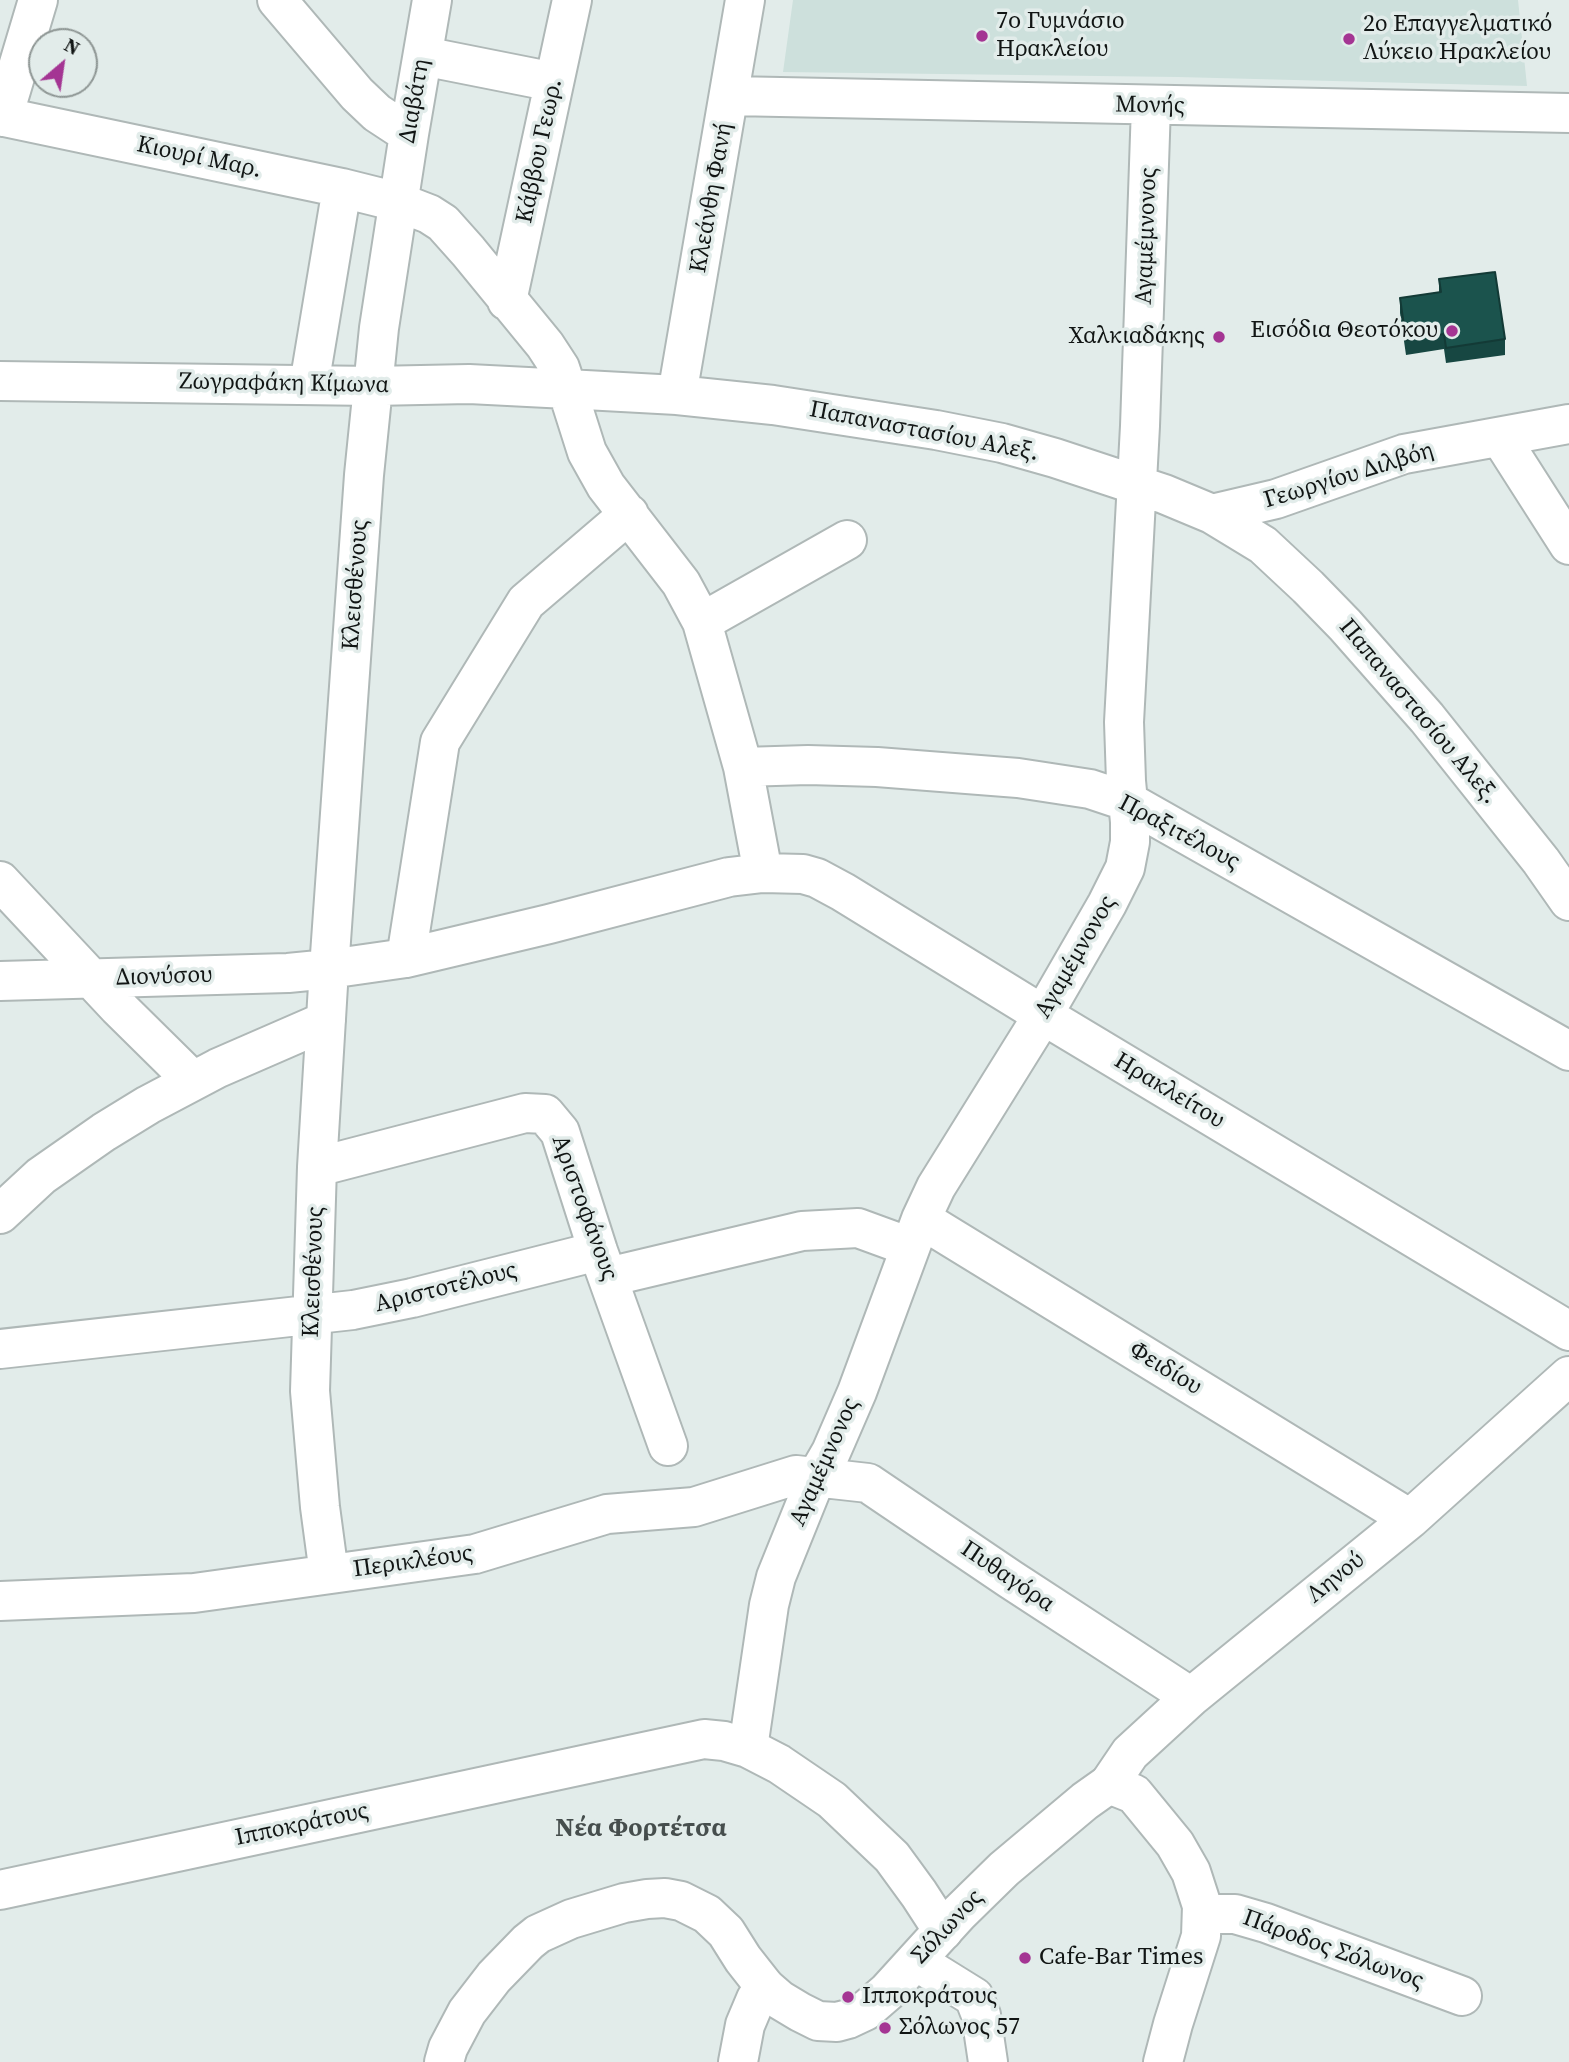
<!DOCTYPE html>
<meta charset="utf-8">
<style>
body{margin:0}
#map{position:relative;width:1569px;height:2062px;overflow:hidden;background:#e2ecea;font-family:"Source Serif 4",serif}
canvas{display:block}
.north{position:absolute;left:28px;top:28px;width:70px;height:70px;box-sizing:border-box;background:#e2ecea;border:2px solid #8e9694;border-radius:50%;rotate:29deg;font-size:19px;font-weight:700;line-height:28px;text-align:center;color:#111514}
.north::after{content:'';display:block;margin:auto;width:24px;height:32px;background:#a43593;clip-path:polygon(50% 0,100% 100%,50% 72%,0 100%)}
</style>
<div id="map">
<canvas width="1569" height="2062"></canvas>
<div class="north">N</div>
</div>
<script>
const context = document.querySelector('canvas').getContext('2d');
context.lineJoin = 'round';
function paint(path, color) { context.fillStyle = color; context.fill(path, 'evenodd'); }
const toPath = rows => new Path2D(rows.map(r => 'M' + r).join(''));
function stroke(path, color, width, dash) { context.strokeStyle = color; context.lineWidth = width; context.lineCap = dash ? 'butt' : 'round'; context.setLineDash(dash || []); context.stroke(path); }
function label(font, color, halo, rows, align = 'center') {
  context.font = font + ' "Source Serif 4",serif'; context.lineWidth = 7; context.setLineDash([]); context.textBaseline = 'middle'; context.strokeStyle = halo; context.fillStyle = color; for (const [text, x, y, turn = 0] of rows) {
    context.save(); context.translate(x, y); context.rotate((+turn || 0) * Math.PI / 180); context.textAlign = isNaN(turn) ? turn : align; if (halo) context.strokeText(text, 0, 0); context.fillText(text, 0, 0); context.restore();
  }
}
const built = toPath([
 [793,0,1518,0,1527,86,1178,77,783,72]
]);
const minor = toPath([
 [277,0,357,94,377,113,409,134],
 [423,56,554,82],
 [731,96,1569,113],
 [0,116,342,188,398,202,429,214,443,223,468,251,545,345,560,368,567,389,677,395,773,405,936,430,1002,443,1055,458,1164,494,1212,514,1263,545,1308,587,1345,625,1427,718,1541,861,1569,901],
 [3,117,38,0],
 [507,301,572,0],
 [0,381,373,386,469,384,567,389,587,452,606,486,681,583,702,622,743,767,763,873],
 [309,385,342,188],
 [677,395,745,0],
 [1500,437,1569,545],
 [1212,514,1276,499,1404,454,1569,424],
 [702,622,847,540],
 [743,767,808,765,877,767,1018,778,1090,789,1129,802,1569,1051],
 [0,881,118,1007,192,1080],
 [406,958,440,742,526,602,629,514],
 [0,981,288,973,329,969,406,958,549,924,729,877,763,873,803,874,817,878,843,892,1043,1015,1569,1331],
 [317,1167,525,1113,545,1114,560,1132,598,1251,668,1446],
 [0,1214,41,1176,104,1132,148,1105,218,1068,326,1021],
 [921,1219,1410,1519],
 [608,1277,802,1231,858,1228,910,1247],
 [0,1349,353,1310,412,1298,598,1251],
 [329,1574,320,1507,310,1391,317,1167,329,969,364,475,379,328,409,134,432,0],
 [0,1601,194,1593,475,1554,607,1514,694,1507,796,1475,868,1483,1010,1579,1191,1697],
 [748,1748,769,1605,776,1577,816,1478,831,1452,857,1392,921,1219,936,1187,1043,1015,1107,904,1125,868,1130,842,1130,822,1126,781,1124,722,1140,426,1151,106],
 [1109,1784,1130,1753,1191,1697,1410,1519,1569,1376],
 [0,1890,704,1739,724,1741,748,1748,779,1764,832,1800,892,1857,919,1894,943,1931],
 [1203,1914,1235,1914,1266,1923,1462,1996],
 [916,1961,974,1997,981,2015,988,2062],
 [738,2062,745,2025,756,1999,765,1987]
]);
const tertiary = toPath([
 [444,2062,448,2048,467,2012,494,1977,528,1942,538,1934,571,1919,624,1903,647,1899,665,1898,681,1901,707,1914,726,1932,743,1959,765,1987,780,2000,800,2012,818,2021,837,2022,848,2019,865,2011,887,1992,958,1914,1004,1869,1085,1801,1109,1784,1134,1794,1175,1844,1191,1872,1202,1906,1201,1936,1173,2024,1163,2062]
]);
const wall = toPath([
 [1439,279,1505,339,1505,355,1446,363,1444,349,1406,355,1400,313,1400,298,1439,292]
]);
const building = toPath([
 [1495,272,1505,339,1446,348,1444,334,1406,340,1400,298,1441,292,1439,279,1495,272]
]);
const markers = [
 [982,36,7,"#a43593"],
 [1349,39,7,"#a43593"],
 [1452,331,7,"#a43593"],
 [1219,337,7,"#a43593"],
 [1025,1958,7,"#a43593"],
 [848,1997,7,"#a43593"],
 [885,2028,7,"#a43593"]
];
const poiNames = [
 ["7o Γυμνάσιο",996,22],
 ["Ηρακλείου",996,50],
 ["2ο Επαγγελματικό",1363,25],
 ["Λύκειο Ηρακλείου",1363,53],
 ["Εισόδια Θεοτόκου",1438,331,"right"],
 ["Χαλκιαδάκης",1205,337,"right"],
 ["Cafe-Bar Times",1039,1958],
 ["Ιπποκράτους",862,1997],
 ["Σόλωνος 57",899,2028]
];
const streetNames = [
 ["Διαβάτη",415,101,-80],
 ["Μονής",1150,106,1],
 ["Κάββου Γεωρ.",540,151,-78],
 ["Κιουρί Μαρ.",199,158,12],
 ["Κλεάνθη Φανή",712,198,-80],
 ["Αγαμέμνονος",1147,236,-88],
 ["Ζωγραφάκη Κίμωνα",284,384,1],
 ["Παπαναστασίου Αλεξ.",924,432,11],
 ["Γεωργίου Διλβόη",1349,476,-17],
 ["Κλεισθένους",356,585,-86],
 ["Παπαναστασίου Αλεξ.",1418,712,50],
 ["Πραξιτέλους",1179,833,28],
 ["Αγαμέμνονος",1076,957,-60],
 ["Διονύσου",164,977,-2],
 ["Ηρακλείτου",1169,1091,31],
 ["Αριστοφάνους",584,1208,70],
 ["Κλεισθένους",314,1272,-88],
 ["Αριστοτέλους",446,1288,-14],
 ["Φειδίου",1165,1369,31],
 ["Αγαμέμνονος",825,1462,-66],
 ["Περικλέους",413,1562,-8],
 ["Πυθαγόρα",1007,1577,34],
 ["Ληνού",1336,1578,-39],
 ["Ιπποκράτους",302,1825,-12],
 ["Σόλωνος",948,1927,-47],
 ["Πάροδος Σόλωνος",1333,1950,20]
];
const neighbourhoodNames = [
 ["Νέα Φορτέτσα",641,1829]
];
paint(built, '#cde0dc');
stroke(minor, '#afb8b7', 42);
stroke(tertiary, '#afb8b7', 42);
stroke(minor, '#fff', 38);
stroke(tertiary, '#fff', 38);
paint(wall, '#174742');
paint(building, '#1b534d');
stroke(building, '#133a36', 2);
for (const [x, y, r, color] of markers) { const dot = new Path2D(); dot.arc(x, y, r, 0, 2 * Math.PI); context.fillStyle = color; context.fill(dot); stroke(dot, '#e2ecea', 2.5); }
label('24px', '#111514', '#e2ecea', poiNames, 'left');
label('24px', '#111514', '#e2ecea', streetNames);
label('bold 26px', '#464e4d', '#e2ecea', neighbourhoodNames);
</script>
